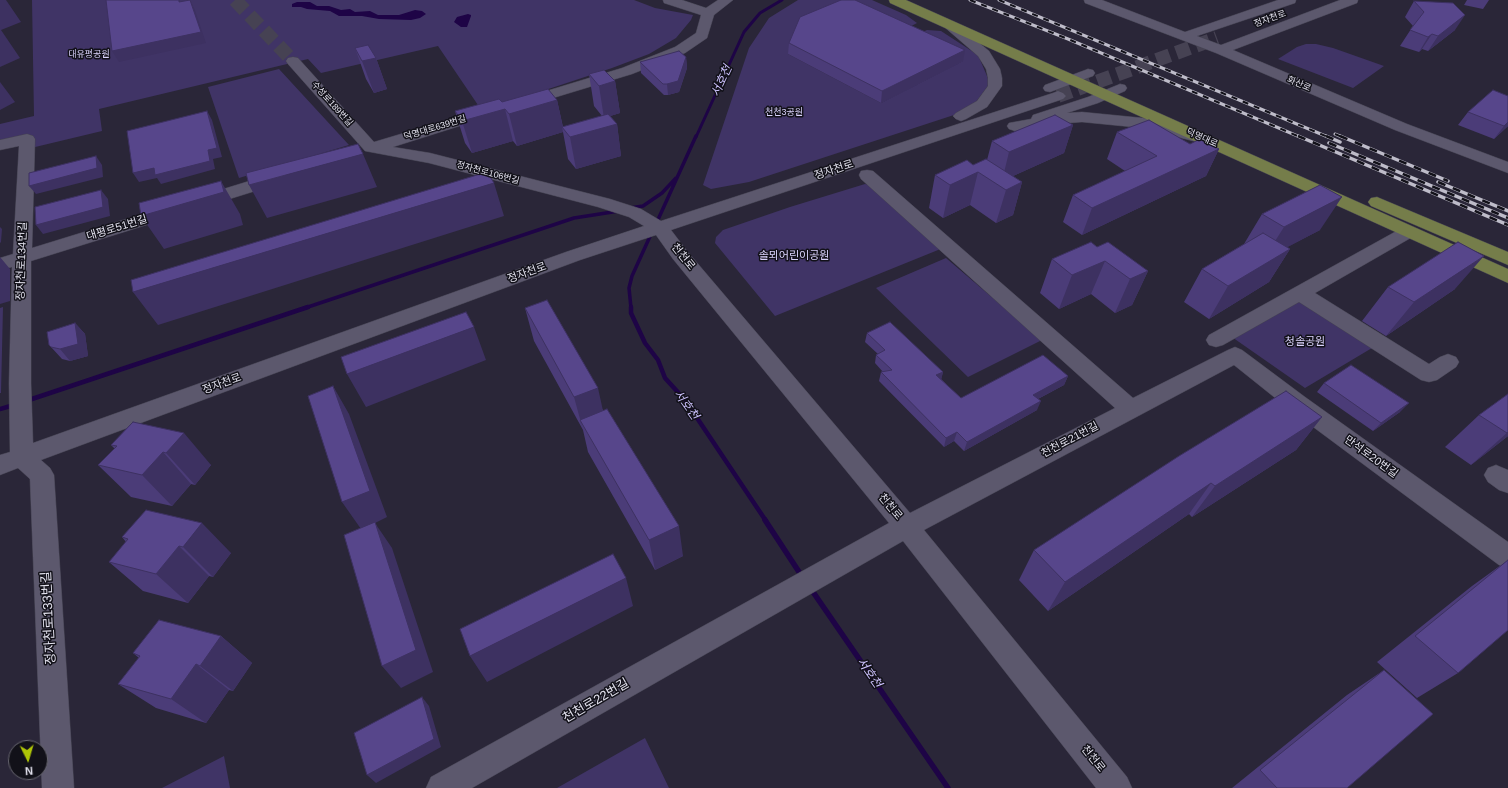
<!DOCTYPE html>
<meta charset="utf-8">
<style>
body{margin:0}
#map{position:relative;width:1508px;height:788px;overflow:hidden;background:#2a2638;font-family:Helvetica,sans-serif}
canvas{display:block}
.north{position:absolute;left:8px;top:740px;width:40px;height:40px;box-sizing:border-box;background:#121119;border:1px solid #66656e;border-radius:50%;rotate:175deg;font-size:11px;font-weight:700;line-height:16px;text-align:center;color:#e3e2ee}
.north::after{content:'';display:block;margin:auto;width:14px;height:18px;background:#afc507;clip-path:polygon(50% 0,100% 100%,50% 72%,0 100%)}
</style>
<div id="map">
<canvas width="1508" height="788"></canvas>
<div class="north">N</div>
</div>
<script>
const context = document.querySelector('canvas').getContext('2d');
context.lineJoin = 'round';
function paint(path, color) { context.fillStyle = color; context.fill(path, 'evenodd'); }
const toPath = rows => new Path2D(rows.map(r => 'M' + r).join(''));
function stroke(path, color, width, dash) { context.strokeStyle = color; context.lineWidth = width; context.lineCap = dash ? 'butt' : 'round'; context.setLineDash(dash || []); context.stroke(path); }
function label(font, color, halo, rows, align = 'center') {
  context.font = font + ' Helvetica,"Noto Sans KR",sans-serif'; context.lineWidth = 3; context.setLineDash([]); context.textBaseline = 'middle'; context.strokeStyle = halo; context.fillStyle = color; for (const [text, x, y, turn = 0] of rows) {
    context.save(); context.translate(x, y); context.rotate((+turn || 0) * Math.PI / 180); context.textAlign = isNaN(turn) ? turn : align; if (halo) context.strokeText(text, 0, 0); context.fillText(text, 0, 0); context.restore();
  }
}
const green = toPath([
 [32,0,634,0,655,8,693,15,691,20,676,38,649,54,612,68,482,111,438,46,321,73,308,59,99,109,102,131,31,148,0,143,0,124,34,116],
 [798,0,872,0,906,15,917,23,900,32,788,54,881,103,963,61,912,37,927,30,941,31,978,55,990,83,976,102,957,114,749,182,711,189,703,185,749,48,769,18],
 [1306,44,1316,44,1333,48,1384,66,1353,88,1278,59,1297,47],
 [279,69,349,145,239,178,208,87],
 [865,184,877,187,943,248,775,316,715,243,716,237,723,230,790,207],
 [946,258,1042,340,968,377,876,288],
 [1302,295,1377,345,1305,388,1229,335],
 [3,307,1,393,0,393,0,308],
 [645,738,669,788,557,788],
 [224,756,230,788,162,788]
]);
const water = toPath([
 [297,2,310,2,317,6,329,6,341,10,350,9,355,12,370,11,378,15,399,15,415,10,422,11,426,14,420,18,411,20,379,19,362,16,339,16,330,11,307,9,301,7,292,7,292,4],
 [468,14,471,15,471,16,467,27,461,27,454,22,457,17]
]);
const streamFar3 = toPath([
 [696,137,744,32,760,13,782,0]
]);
const streamFar2 = toPath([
 [630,208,643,206,662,193,676,178],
 [656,224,696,136],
 [305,308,574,218,619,211],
 [631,308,629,288,632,276,652,232]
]);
const streamFar1 = toPath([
 [631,307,631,313,645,343,658,360,665,378,685,400,766,521],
 [26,401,308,307],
 [0,409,14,405]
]);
const stream = toPath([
 [765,520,803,578],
 [811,589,948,788]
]);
const minorTunnel = toPath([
 [235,0,293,61],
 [1058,96,1217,38]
]);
const minor = toPath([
 [663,0,682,0,706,8,718,0,733,0,714,15,707,38,685,53,632,74,530,105,525,107,520,105,517,102,520,99,622,68,675,47,696,33,701,15,664,3,663,0],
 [1084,0,1102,0,1185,32,1278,0,1296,0,1295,3,1197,36,1221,45,1340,0,1358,0,1357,3,1233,50,1407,124,1508,162,1508,173,1395,130,1216,53,1085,3,1084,0],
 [949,21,954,22,989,51,1000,69,1002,78,1002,86,987,107,966,119,961,121,956,119,953,116,956,113,977,101,988,86,988,78,986,69,978,56,942,25,944,22,949,21],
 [293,57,298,58,374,142,481,110,486,108,491,110,494,113,491,116,393,147,430,153,610,199,641,209,661,221,1053,93,1058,91,1063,93,1066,96,1063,99,671,230,687,251,910,513,1115,408,861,179,859,175,861,171,867,170,873,171,1133,398,1228,350,1235,347,1242,350,1305,397,1508,542,1508,568,1499,565,1289,409,1234,365,924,530,1127,777,1132,788,1096,788,903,541,472,788,426,788,431,777,889,523,673,259,656,235,580,260,41,460,50,468,54,475,74,788,42,788,30,479,18,468,0,475,0,455,10,452,9,383,12,267,0,270,0,258,13,254,19,146,0,150,0,140,27,134,33,136,35,139,32,248,272,174,278,173,284,174,286,178,284,182,31,261,31,383,33,443,566,252,644,226,629,217,598,207,429,163,365,151,288,64,286,61,288,58,293,57],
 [1088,69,1093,70,1095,73,1093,76,1050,92,1045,91,1043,88,1045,85,1088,69],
 [1120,84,1125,85,1127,88,1125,91,1098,103,1067,113,1082,112,1143,118,1203,134,1205,137,1203,140,1197,142,1143,128,1082,122,1055,124,1015,131,1009,129,1007,126,1009,123,1031,119,1033,115,1088,97,1120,84],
 [1408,226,1414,228,1417,232,1414,236,1315,293,1429,364,1440,357,1448,354,1456,357,1459,362,1456,367,1437,380,1429,382,1421,380,1299,302,1223,345,1216,347,1209,345,1206,340,1209,335,1402,228,1408,226],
 [1496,465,1508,470,1508,493,1499,490,1488,482,1484,475,1488,468,1496,465]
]);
const major = toPath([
 [889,0,906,0,1508,269,1508,283,890,3,889,0],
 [1377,197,1508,252,1508,265,1371,206,1368,202,1371,198,1377,197]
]);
const railFar1 = toPath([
 [970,0,1068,39,1300,137],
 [999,0,1328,137],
 [1335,134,1342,137]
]);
const rail = toPath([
 [1298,136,1508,225],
 [1326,136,1340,142],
 [1340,136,1448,181],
 [1329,143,1508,218],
 [1438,182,1508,211]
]);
const wall = toPath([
 [1467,0,1489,0,1483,9,1464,5],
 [1414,1,1455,30,1428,51,1422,49,1419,52,1400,46,1413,26,1405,17],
 [789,43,963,61,881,103,788,54],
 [355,48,376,58,387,89,374,93,366,79],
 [686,57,687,68,679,92,668,95,664,95,641,73,640,62],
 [589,74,615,81,620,113,610,116,617,124,621,156,576,169,568,159,563,132,517,146,513,141,472,153,465,143,455,111,502,102,557,100,563,127,602,116,594,106],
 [1508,96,1508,126,1494,139,1458,125,1468,112],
 [1073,125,1064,153,1013,176,1022,182,1013,215,996,223,970,205,943,218,929,208,935,175,973,165,987,160,992,141],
 [1117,132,1219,149,1206,176,1082,235,1063,222,1073,195,1125,171,1107,159],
 [1262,214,1320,230,1287,247,1290,249,1269,282,1209,319,1184,302,1202,269,1244,244],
 [1097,247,1148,271,1132,305,1115,313,1091,294,1059,309,1040,293,1052,259],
 [1388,287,1455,289,1386,336,1362,321],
 [525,308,603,410,683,556,655,570,588,452,583,430,534,341],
 [75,323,85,334,88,356,70,361,62,359,51,347],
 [867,333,943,372,941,379,961,398,1068,376,1064,385,1038,399,1037,410,964,451,954,441,944,447,879,381,881,372,883,372,875,363,876,355,878,354,865,342],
 [1324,383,1400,412,1373,431,1317,392],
 [1508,394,1508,436,1471,465,1445,447,1479,415],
 [1322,417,1296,450,1192,517,1189,514,1048,611,1019,580,1034,550],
 [133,422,211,465,195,485,191,484,172,506,131,497,98,465,115,449,111,445],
 [122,537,231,553,213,577,209,576,188,603,143,591,109,562,126,542],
 [1508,560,1508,630,1458,673,1417,698,1377,662,1472,586],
 [221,636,252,663,233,691,229,690,206,723,156,708,118,684,139,658,133,653],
 [1384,670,1347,788,1232,788,1347,695]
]);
const shadedWall = toPath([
 [0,0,6,0,21,22,1,30,20,58,0,67],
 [190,0,195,10,206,43,119,62,112,51],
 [1465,15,1455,30,1428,51,1438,36],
 [1432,34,1422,49,1419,52,1428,37],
 [965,50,963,61,881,103,882,91],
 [686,57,687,68,679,92,668,95,667,84],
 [376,58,387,89,374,93,362,61],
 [615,81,620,113,604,118,599,86],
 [0,82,15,102,0,110],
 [557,100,563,128,562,127,563,132,517,146,509,114],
 [505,109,513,141,472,153,462,121],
 [207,111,212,120,222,157,213,159,215,169,161,184,157,178,139,182,133,173,208,150],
 [1508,122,1508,126,1494,139,1504,126],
 [617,124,621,156,576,169,570,137],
 [1073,125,1064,153,1002,181,1009,152],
 [1219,149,1206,176,1082,235,1092,208],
 [363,154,377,187,267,218,249,185],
 [96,156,102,165,103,177,36,194,29,186],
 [978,172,970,205,943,218,950,185],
 [221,181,240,214,243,225,164,249,141,216],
 [1022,182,1013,215,996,223,1006,190],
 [494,183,504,216,158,325,133,292],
 [101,190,108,199,110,216,43,234,36,225],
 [1342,197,1320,230,1263,260,1284,227],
 [0,227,2,229,1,242,0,243],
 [1290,249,1269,282,1209,319,1228,286],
 [1484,256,1455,289,1386,336,1414,302],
 [0,257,10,269,10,301,0,304],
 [1105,261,1091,294,1059,309,1072,275],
 [1148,271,1132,305,1115,313,1130,279],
 [75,323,85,334,88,356,70,361,60,349],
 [474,327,486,360,366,407,347,374],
 [943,372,941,381,936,375],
 [1068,376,1064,385,1030,403,1033,395],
 [333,386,349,414,387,517,375,523,392,548,433,672,401,688,382,666,361,529,342,502],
 [598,388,605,420,580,420,583,430,574,397],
 [1041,401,1037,410,964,451,967,442],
 [1409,403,1400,412,1373,431,1381,423],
 [1322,417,1296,450,1192,517,1215,486],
 [957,432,954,441,944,447,946,438],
 [1508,432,1508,436,1471,465],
 [184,433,211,465,195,485,166,453],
 [163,452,191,484,172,506,142,475],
 [1211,483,1189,514,1048,611,1065,582],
 [202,523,231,553,213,577,183,547],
 [679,526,683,556,655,570,649,540],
 [179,546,209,576,188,603,156,574],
 [626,578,633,606,487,682,470,656],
 [221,636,252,663,233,691,200,666],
 [196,664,229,690,206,723,171,699],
 [422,697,429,706,441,747,376,783,367,775]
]);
const building = toPath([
 [106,0,179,0,179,2,190,0,201,32,112,51,106,0],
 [841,0,855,0,965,50,882,91,789,43,800,17,841,0],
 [1414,1,1453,3,1465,15,1438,36,1432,34,1428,37,1410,30,1424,12,1414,1],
 [368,45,376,58,362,61,355,48,368,45],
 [679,51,686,57,678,81,667,84,663,84,640,62,679,51],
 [604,70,615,81,599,86,589,74,604,70],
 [548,89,557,100,509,114,505,109,462,121,455,111,499,99,502,102,548,89],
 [1493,90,1508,96,1508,122,1504,126,1468,112,1493,90],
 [207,111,217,148,208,150,210,161,155,175,154,168,133,173,127,131,207,111],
 [608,114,617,124,570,137,562,127,608,114],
 [1055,115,1073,125,1009,152,992,141,1055,115],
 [1149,120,1190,144,1200,139,1219,149,1092,208,1073,195,1157,156,1117,132,1149,120],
 [358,144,363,154,249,185,246,173,358,144],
 [96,156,97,168,29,186,29,173,96,156],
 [986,159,1022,182,1006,190,978,172,950,185,935,175,967,160,973,165,986,159],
 [487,172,494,183,133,292,131,280,487,172],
 [221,181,224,192,141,216,139,203,221,181],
 [1320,185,1342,197,1284,227,1262,214,1320,185],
 [101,190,103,207,36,225,35,207,101,190],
 [1263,233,1290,249,1228,286,1202,269,1263,233],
 [1091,242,1097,247,1108,242,1148,271,1130,279,1105,261,1072,275,1052,259,1091,242],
 [1458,242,1484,256,1414,302,1388,287,1458,242],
 [547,300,598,388,574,397,525,308,547,300],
 [466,312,474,327,347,374,341,357,466,312],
 [890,322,943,372,936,375,961,398,1043,355,1068,376,1033,395,1041,401,967,442,957,432,946,438,881,372,892,370,876,355,885,350,867,333,890,322],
 [75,323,78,344,60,349,51,347,49,345,47,332,75,323],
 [1351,365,1409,403,1381,423,1324,383,1351,365],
 [333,386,370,491,342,502,308,396,333,386],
 [1286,391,1322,417,1215,486,1211,483,1065,582,1034,550,1179,456,1286,391],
 [1508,394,1508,432,1507,433,1479,415,1508,394],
 [607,409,679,526,649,540,580,420,607,409],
 [133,422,184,433,166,453,163,452,142,475,98,465,117,446,111,445,133,422],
 [146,510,202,523,183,547,179,546,156,574,109,562,128,539,122,537,146,510],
 [375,522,416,650,382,666,344,535,375,522],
 [613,554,626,578,470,656,460,629,613,554],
 [1508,560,1508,630,1458,673,1415,636,1508,560],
 [159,620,221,636,200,666,196,664,171,699,118,684,140,656,133,653,159,620],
 [1384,670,1433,714,1347,788,1277,788,1260,770,1384,670],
 [422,697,434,739,367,775,354,733,422,697]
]);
const farStreetnames = [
 ["정자천로",1270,19,-20],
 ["화산로",1299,84,23],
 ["수성로189번길",332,104,48],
 ["덕영대로639번길",435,128,-17],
 ["덕영대로",1202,138,24],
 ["정자천로106번길",488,173,15]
];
const farParknames = [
 ["대유평공원",89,55],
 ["천천3공원",784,113]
];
const streetNames = [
 ["정자천로",834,170,-18],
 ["대평로51번길",117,228,-17],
 ["천천로",683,257,51],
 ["정자천로134번길",22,261,-88],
 ["정자천로",527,273,-20],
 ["정자천로",222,384,-20],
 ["천천로21번길",1070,440,-28],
 ["만석로20번길",1371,457,36],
 ["천천로",890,507,50],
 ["천천로",1093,759,51]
];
const parkNames = [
 ["솔뫼어린이공원",794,256],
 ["청솔공원",1305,342]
];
const waterNames = [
 ["서호천",722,81,-65],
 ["서호천",686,405,54],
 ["서호천",869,673,55]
];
const nearStreetnames = [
 ["정자천로133번길",49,618,-93],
 ["천천로22번길",596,701,-30]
];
paint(green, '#403466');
paint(water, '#1e0446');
stroke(streamFar3, '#1e0446', 3);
stroke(streamFar2, '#1e0446', 3.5);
stroke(streamFar1, '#1e0446', 4.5);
stroke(stream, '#1e0446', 5.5);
stroke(minorTunnel, '#464253', 14, [14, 7]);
stroke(minor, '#444251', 1);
stroke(major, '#444251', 1);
paint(minor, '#5c586d');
paint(major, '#757d4a');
stroke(railFar1, '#bebcc9', 3);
stroke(rail, '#bebcc9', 3.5);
stroke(railFar1, '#121119', 2, [6]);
stroke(rail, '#121119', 2.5, [8]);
paint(wall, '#4b3c78');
paint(shadedWall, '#3d3161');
paint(building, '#57468b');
stroke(building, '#3d3161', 1);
label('9px', '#e3e2ee', '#121119', farStreetnames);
label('9px', '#dad3fc', '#121119', farParknames);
label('11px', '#e3e2ee', '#121119', streetNames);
label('11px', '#dad3fc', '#121119', parkNames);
label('italic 12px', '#cdc2fe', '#121119', waterNames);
label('13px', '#e3e2ee', '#121119', nearStreetnames);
</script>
